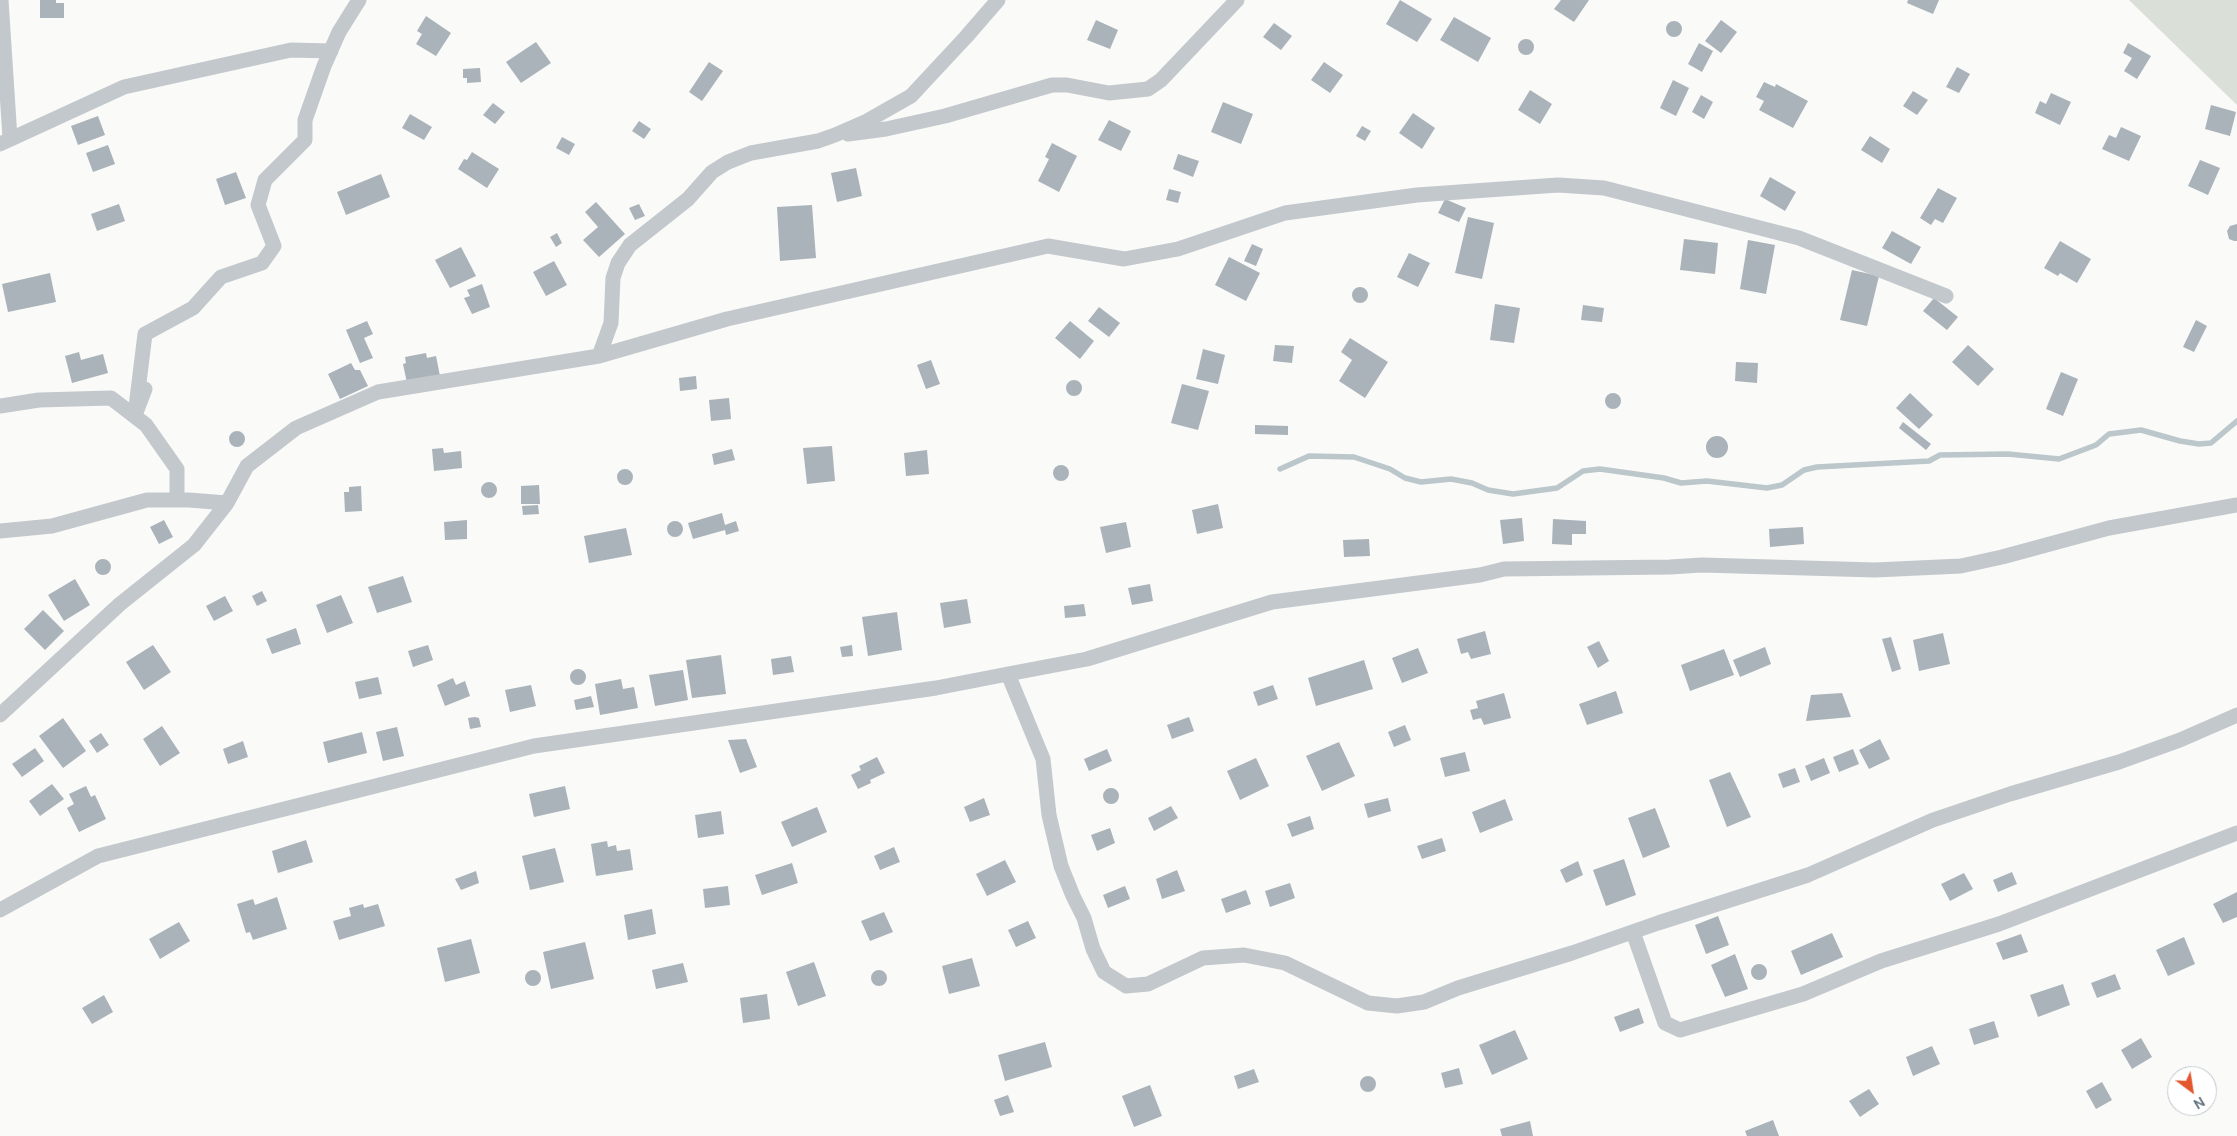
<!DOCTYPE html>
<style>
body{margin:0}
#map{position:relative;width:2237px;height:1136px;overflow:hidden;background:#fafaf8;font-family:Ubuntu,sans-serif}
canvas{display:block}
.north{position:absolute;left:2167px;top:1066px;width:50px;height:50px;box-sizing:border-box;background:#fff;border:1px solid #c1c8cd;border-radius:50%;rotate:149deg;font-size:14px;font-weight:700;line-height:20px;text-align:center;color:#657683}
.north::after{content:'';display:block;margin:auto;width:18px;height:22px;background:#e4572e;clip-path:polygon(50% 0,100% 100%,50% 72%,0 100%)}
</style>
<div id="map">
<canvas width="2237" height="1136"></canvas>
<div class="north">N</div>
</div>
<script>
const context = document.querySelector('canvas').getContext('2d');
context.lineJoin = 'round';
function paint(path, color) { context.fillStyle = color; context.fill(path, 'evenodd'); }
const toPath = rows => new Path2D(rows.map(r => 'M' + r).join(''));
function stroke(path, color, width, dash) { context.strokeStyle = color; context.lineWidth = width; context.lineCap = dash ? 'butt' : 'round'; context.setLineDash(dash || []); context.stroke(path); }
const green = toPath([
 [2129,0,2237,0,2237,105]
]);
const stream = toPath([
 [1280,469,1309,456,1354,457,1390,469,1405,478,1421,482,1451,479,1472,483,1488,490,1513,494,1557,488,1583,471,1600,469,1664,478,1681,483,1707,481,1767,488,1782,485,1804,470,1817,467,1929,461,1940,455,2008,454,2059,459,2096,445,2109,434,2141,430,2180,441,2199,444,2211,443,2237,421]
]);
const building = toPath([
 [40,0,56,0,56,3,64,3,64,18,40,18],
 [1400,0,1432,19,1417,42,1386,24],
 [1561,0,1589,0,1574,22,1554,9],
 [1908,0,1939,0,1933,14,1907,3],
 [426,16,451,33,436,56,416,44,422,34,417,31],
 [1454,17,1491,38,1478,62,1440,40],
 [1096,20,1118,30,1110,49,1087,40],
 [1721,20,1737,32,1721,53,1705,41],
 '1666 29a8 8 0 1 1 16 0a8 8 0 1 1-16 0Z',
 [1274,23,1292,36,1281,50,1263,37],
 '1518 47a8 8 0 1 1 16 0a8 8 0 1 1-16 0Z',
 [536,42,551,63,521,83,506,62],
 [1699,43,1713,51,1702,72,1688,64],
 [2128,43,2151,56,2137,79,2124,71,2132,58,2123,53],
 [709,62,723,71,702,101,689,92],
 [1324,62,1343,75,1330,93,1311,80],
 [1957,67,1970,74,1959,93,1946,87],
 [480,68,481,82,467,83,467,78,463,78,463,69],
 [1673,80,1689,88,1676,116,1660,108],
 [1764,82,1775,87,1776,84,1808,101,1793,128,1759,110,1764,101,1756,97],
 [1530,90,1552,104,1540,124,1518,110],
 [1913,91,1928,100,1917,115,1903,106],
 [2051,93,2071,102,2060,125,2035,113,2040,101,2046,104],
 [1701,95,1713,102,1704,119,1692,112],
 [1223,102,1253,114,1241,144,1211,132],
 [493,103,505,112,495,124,483,115],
 [2211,105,2236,112,2230,136,2205,129],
 [1413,113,1435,128,1422,149,1399,133],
 [410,114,432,127,424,140,402,128],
 [98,116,105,135,78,145,71,126],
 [1109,120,1131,131,1121,151,1098,140],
 [639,121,651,129,644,139,632,131],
 [1362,126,1371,131,1365,141,1356,136],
 [2121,127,2141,136,2129,161,2102,149,2109,135,2116,138],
 [1870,136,1890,149,1882,163,1861,150],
 [562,137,575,144,569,155,556,148],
 [1052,143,1077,156,1059,192,1038,181,1049,159,1045,157],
 [108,145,115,164,93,172,86,153],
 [472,152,499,169,487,188,458,169,464,159,467,160],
 [1178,154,1199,161,1193,177,1173,169],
 [2200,160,2220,168,2208,195,2188,186],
 [856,168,862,196,837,202,831,173],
 [236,172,246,198,225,205,216,179],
 [381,174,390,197,346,215,337,192],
 [1770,177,1796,192,1785,211,1760,196],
 [1938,188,1957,198,1943,223,1935,219,1931,225,1920,218],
 [1169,189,1181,192,1178,203,1166,200],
 [1445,199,1466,208,1459,222,1438,213],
 [596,202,625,234,599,257,583,240,598,227,585,212],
 [119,204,125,221,97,231,91,214],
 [639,204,645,216,635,220,629,208],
 [812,205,816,258,780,261,777,207],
 [1468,217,1494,223,1482,279,1455,273],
 [2237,224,2237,241,2234,241,2229,239,2227,231,2230,226],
 [1892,231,1921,247,1911,264,1882,248],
 [557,233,562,243,556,247,550,237],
 [1684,239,1718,243,1715,274,1680,270],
 [1748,240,1775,245,1766,294,1740,289],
 [2060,241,2091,259,2077,283,2060,273,2058,276,2044,268],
 [1252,244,1263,249,1256,266,1244,261],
 [461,247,476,276,450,288,435,260],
 [1409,253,1430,263,1418,287,1397,277],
 [1229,257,1260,273,1246,301,1215,285],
 [554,261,567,285,546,296,533,272],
 [1852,270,1879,276,1867,326,1840,320],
 [50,273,56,302,8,312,2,284],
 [482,284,490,307,472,314,464,298,470,296,467,290],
 '1352 295a8 8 0 1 1 16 0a8 8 0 1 1-16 0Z',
 [1934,298,1958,317,1947,330,1923,311],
 [1495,304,1520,308,1514,343,1490,340],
 [1583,305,1604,308,1602,322,1581,320],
 [1099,307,1120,323,1109,337,1088,321],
 [2196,320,2207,326,2194,352,2183,347],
 [367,321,373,334,364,338,373,358,360,363,346,330],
 [1070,321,1094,341,1080,359,1055,338],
 [1350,338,1388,362,1365,398,1339,381,1352,360,1341,352],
 [1275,345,1294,346,1292,363,1273,361],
 [1968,345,1994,369,1978,386,1952,362],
 [1203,349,1225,355,1218,384,1196,379],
 [79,352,81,360,103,354,108,373,72,383,65,356],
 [426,353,427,358,436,356,440,376,407,383,403,364,406,363,405,357],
 [931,360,940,384,926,389,917,365],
 [1736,362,1758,363,1757,383,1735,381],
 [351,363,355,370,360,370,368,386,340,399,328,374],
 [2061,372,2078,379,2063,416,2046,409],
 [696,376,697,389,680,391,679,378],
 '1066 388a8 8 0 1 1 16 0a8 8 0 1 1-16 0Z',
 [1182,384,1209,391,1198,430,1171,423],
 '1605 401a8 8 0 1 1 16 0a8 8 0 1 1-16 0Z',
 [1910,393,1933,415,1919,429,1896,408],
 [729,398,731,419,711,421,709,400],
 [1903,422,1931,444,1926,450,1899,428],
 [1255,425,1288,426,1288,435,1255,434],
 '229 439a8 8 0 1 1 16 0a8 8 0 1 1-16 0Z',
 '1706 447a11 11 0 1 1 22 0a11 11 0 1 1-22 0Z',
 [832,446,835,481,807,484,803,448],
 [443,448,444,453,461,451,462,468,434,471,432,449],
 [732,449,735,460,714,465,712,454],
 [927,450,929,474,906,476,904,453],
 '1053 473a8 8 0 1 1 16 0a8 8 0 1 1-16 0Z',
 '617 477a8 8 0 1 1 16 0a8 8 0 1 1-16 0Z',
 '481 490a8 8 0 1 1 16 0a8 8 0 1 1-16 0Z',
 [539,485,540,504,521,504,521,486],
 [361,486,362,511,345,512,344,492,349,492,349,487],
 [1218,504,1223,528,1197,534,1192,510],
 [538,505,539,514,523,515,522,506],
 [722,513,725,525,736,521,739,531,726,535,725,530,693,539,688,523],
 [1522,518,1524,541,1503,544,1500,520],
 [1553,519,1586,521,1586,534,1572,534,1572,545,1552,544],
 [164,520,173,537,159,544,150,527],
 [467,520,467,539,445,540,444,522],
 '667 529a8 8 0 1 1 16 0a8 8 0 1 1-16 0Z',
 [1126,522,1131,547,1106,553,1100,527],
 [1803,527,1804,544,1770,547,1769,529],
 [626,528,632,555,589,563,584,536],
 [1369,539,1370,556,1344,557,1343,540],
 '95 567a8 8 0 1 1 16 0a8 8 0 1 1-16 0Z',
 [403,576,412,602,377,613,368,587],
 [75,579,90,605,64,621,48,595],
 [1150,584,1153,601,1132,605,1128,588],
 [262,591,267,601,257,606,252,596],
 [341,595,353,623,327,633,316,605],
 [225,596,233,611,214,621,206,606],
 [967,599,971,623,944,628,940,603],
 [1084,604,1086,616,1065,618,1064,606],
 [43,610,64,631,45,650,24,629],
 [897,612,902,650,868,656,862,617],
 [296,628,301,644,272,654,266,639],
 [1485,631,1491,654,1471,659,1468,652,1461,654,1457,639],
 [1943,633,1950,664,1919,671,1913,640],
 [1891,637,1901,669,1892,672,1882,639],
 [1599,641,1609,661,1598,668,1587,647],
 [153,645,171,672,144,690,126,662],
 [428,645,433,660,413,667,408,651],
 [852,645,853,656,842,657,840,647],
 [1765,647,1771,664,1740,677,1733,660],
 [1418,648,1428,673,1402,683,1392,658],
 [1724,649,1734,675,1690,691,1681,665],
 [721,655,726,694,692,698,686,660],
 [791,656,794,672,773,675,771,659],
 [1364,660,1373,689,1316,706,1308,678],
 '570 677a8 8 0 1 1 16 0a8 8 0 1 1-16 0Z',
 [683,670,688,700,655,706,649,675],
 [378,677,382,694,359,699,355,682],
 [453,678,456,685,465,681,470,696,445,706,437,685],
 [621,679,623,689,634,687,638,708,600,715,595,684],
 [531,685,536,706,510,712,505,690],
 [1273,685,1278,699,1258,706,1253,692],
 [1616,691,1623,713,1587,725,1579,704],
 [1504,693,1511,718,1484,725,1481,718,1473,720,1470,710,1478,708,1476,701],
 [1842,693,1851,717,1806,721,1811,695],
 [591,696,594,707,576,710,574,700],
 [475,717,479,718,481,727,470,729,468,718],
 [1189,717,1194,731,1172,739,1167,725],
 [63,718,86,751,63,768,39,736],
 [1405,725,1411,740,1394,747,1388,732],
 [162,726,180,753,160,766,143,739],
 [397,727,404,756,383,761,376,732],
 [362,732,367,753,328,763,323,742],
 [101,733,109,745,97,753,89,741],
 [746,739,757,767,740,773,728,740],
 [1880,739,1890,759,1869,769,1859,750],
 [243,741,248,757,228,764,223,749],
 [1339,742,1355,776,1322,791,1306,756],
 [35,748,44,761,22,777,12,764],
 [1107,749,1112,761,1089,771,1084,759],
 [1853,749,1859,764,1839,772,1833,757],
 [1465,752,1470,771,1445,777,1440,758],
 [877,757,885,773,870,780,871,783,858,789,851,775,861,770,859,766],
 [1256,758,1269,786,1240,800,1227,771],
 [1824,758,1830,773,1811,781,1805,766],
 [1795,768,1800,782,1783,788,1778,774],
 [1730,772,1751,817,1727,827,1709,780],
 [52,784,64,799,40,816,29,801],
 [86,786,91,797,95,795,106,819,79,832,67,808,74,804,69,794],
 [565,786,570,809,534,817,529,794],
 '1103 796a8 8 0 1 1 16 0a8 8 0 1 1-16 0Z',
 [984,798,990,815,970,822,964,807],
 [1388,798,1391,811,1368,818,1364,804],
 [1505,799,1513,820,1480,833,1472,812],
 [1171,806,1178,818,1154,831,1148,818],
 [817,807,827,832,792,847,781,822],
 [1655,808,1670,847,1643,858,1628,818],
 [721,811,724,834,698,838,695,815],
 [1310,816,1314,829,1292,837,1287,824],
 [1110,828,1115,843,1097,851,1091,835],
 [1442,838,1446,851,1422,859,1417,846],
 [306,840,313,862,278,873,272,851],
 [607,841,608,847,616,845,617,851,630,849,633,870,596,876,591,844],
 [894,847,900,862,880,870,874,856],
 [555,848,564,882,530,890,522,856],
 [1624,859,1636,895,1606,906,1593,870],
 [1005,860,1016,882,987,896,976,874],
 [1578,861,1583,875,1566,883,1560,870],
 [792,863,798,883,762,895,755,875],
 [1177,870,1185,891,1162,899,1156,879],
 [476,871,479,883,461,890,455,879],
 [2012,872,2017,884,1998,892,1993,880],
 [1964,873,1973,889,1950,901,1941,884],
 [1290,883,1295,898,1270,907,1265,891],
 [728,886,730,905,705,908,703,889],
 [1125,886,1130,899,1108,908,1103,895],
 [1246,890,1251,904,1226,913,1221,899],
 [2237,892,2237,917,2223,923,2213,904],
 [277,897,287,929,253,940,250,932,246,933,237,904,253,899,255,905],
 [363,904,364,908,378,904,385,926,339,940,333,921,351,916,349,908],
 [652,909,656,934,628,940,624,915],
 [884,912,893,932,870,941,861,921],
 [1718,916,1729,945,1706,954,1695,925],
 [1028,921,1036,938,1016,947,1008,930],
 [179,922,190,941,160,959,149,939],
 [1832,933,1843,957,1801,975,1791,951],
 [2021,934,2028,952,2003,960,1996,943],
 [2184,937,2195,964,2168,976,2156,950],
 [471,939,480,973,445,982,437,948],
 [585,942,594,979,551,989,543,952],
 [1735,954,1748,989,1725,997,1711,965],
 [972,958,980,986,949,994,942,966],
 [814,962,826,996,798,1006,786,972],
 [683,963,688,982,656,989,652,970],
 '1751 972a8 8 0 1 1 16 0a8 8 0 1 1-16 0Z',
 '871 978a8 8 0 1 1 16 0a8 8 0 1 1-16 0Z',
 '525 978a8 8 0 1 1 16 0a8 8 0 1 1-16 0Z',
 [2115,974,2121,989,2097,998,2091,983],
 [2063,984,2070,1005,2038,1017,2030,995],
 [767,994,770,1019,743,1023,740,998],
 [104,995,113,1012,92,1024,82,1008],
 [1639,1008,1644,1023,1620,1032,1614,1017],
 [1994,1021,1999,1037,1974,1045,1969,1029],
 [1515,1030,1528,1059,1492,1075,1479,1045],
 [2141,1038,2152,1057,2132,1069,2121,1050],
 [1045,1042,1052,1067,1005,1081,998,1055],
 [1932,1046,1940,1064,1913,1076,1906,1057],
 [1459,1068,1463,1084,1445,1088,1441,1073],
 [1254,1069,1259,1082,1238,1089,1234,1076],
 '1360 1084a8 8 0 1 1 16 0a8 8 0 1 1-16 0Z',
 [2102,1082,2112,1100,2096,1109,2086,1091],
 [1150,1085,1162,1116,1134,1127,1122,1096],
 [1869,1089,1879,1104,1860,1117,1849,1101],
 [1008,1095,1014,1112,1000,1116,994,1100],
 [1773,1120,1779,1136,1747,1136,1745,1131],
 [1530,1121,1533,1136,1502,1136,1500,1129]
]);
const minor = toPath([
 [1,0,10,138],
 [848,134,886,129,945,116,1052,85,1067,85,1109,93,1148,89,1161,80,1237,0],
 [0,144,124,87,291,50,331,51],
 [599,356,611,323,613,278,618,263,630,245,688,199,712,172,728,162,751,153,818,141,835,135,867,121,911,96,966,37,998,0],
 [145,389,135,415,145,334,193,308,221,277,262,263,274,246,258,205,265,180,305,140,305,120,324,66,339,32,359,0],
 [0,406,39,400,111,398,146,425,177,469,177,500],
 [0,531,52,526,147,500,189,500,227,503],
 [1008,674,1043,759,1049,815,1061,866,1073,896,1084,918,1093,949,1104,972,1126,986,1148,984,1203,958,1244,955,1285,963,1368,1003,1397,1006,1424,1002,1458,988,1572,953,1658,923,1808,875,1933,820,2010,794,2119,762,2180,740,2237,715],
 [0,715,120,604,194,545,227,503,247,466,296,428,378,392,599,356,727,319,1048,246,1124,259,1178,249,1285,213,1417,195,1558,185,1604,188,1799,238,1946,296],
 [0,910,98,856,534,746,936,688,1008,674,1087,659,1272,602,1480,575,1504,569,1670,567,1702,565,1875,570,1961,566,2002,557,2109,528,2237,505],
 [1633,932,1665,1023,1680,1030,1803,994,1881,961,1999,924,2237,833]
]);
paint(green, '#dadfd7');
stroke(stream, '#bbc7cb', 5.5);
paint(building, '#aab3b9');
stroke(minor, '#c3c8cc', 15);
</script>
